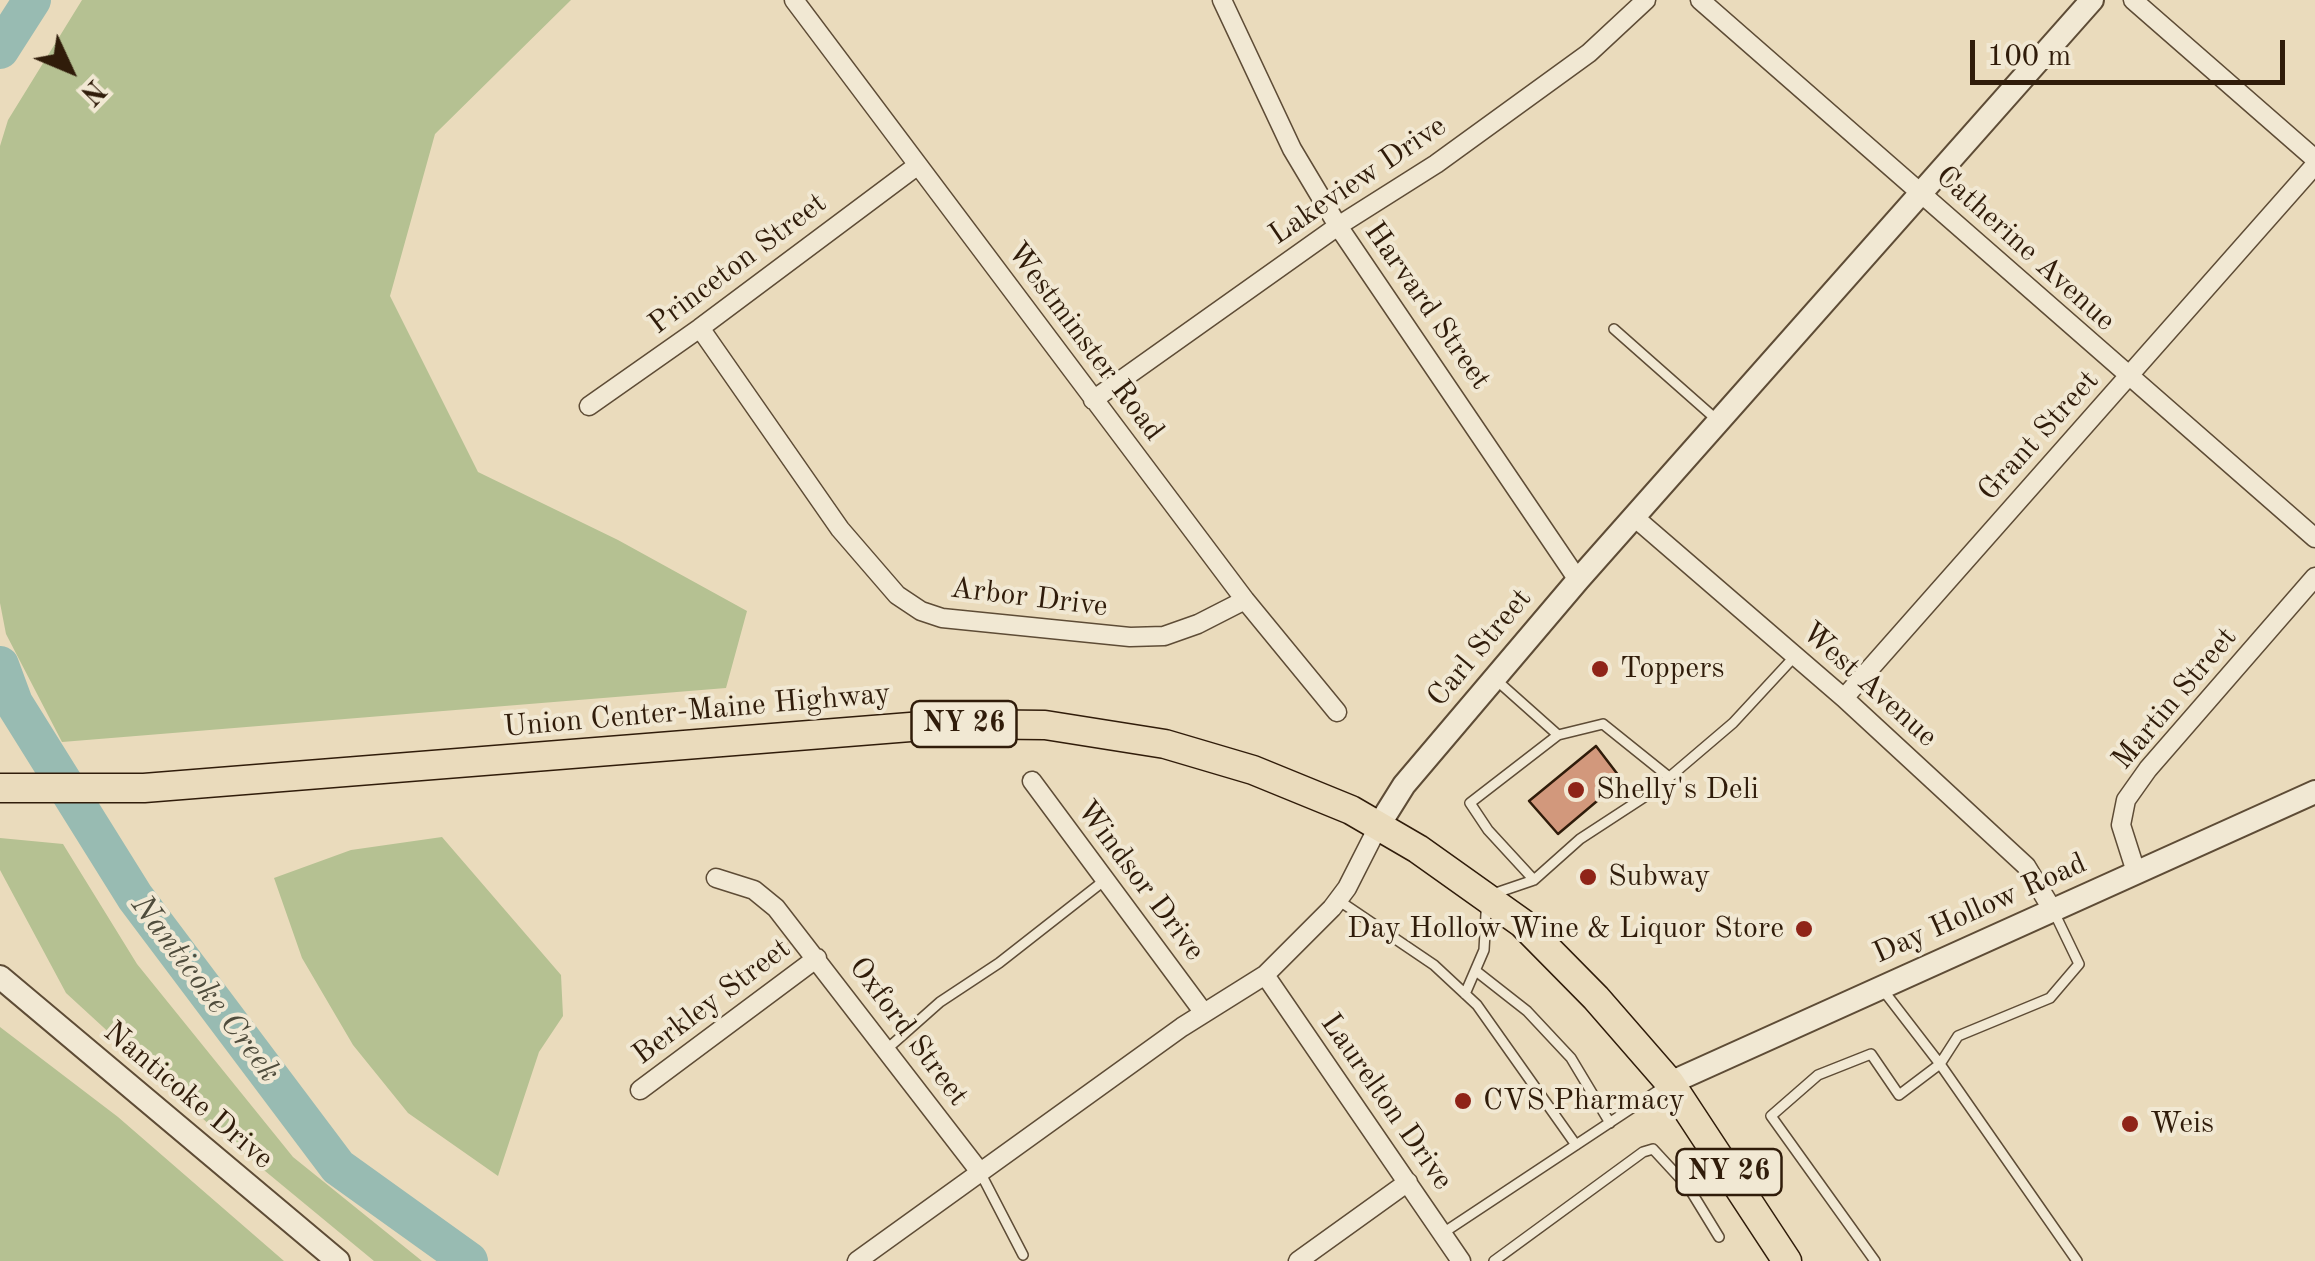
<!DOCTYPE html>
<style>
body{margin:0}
#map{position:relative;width:2315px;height:1261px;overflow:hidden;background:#eadbbc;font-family:"Old Standard TT",serif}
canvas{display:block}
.north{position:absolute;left:20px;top:20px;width:100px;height:100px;-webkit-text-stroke:8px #f1e8d3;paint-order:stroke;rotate:134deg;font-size:28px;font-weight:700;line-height:40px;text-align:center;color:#301c0a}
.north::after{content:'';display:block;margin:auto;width:35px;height:45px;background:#301c0a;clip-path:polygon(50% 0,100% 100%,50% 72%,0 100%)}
.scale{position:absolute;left:1970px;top:40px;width:315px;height:45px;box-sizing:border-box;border:5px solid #301c0a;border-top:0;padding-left:12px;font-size:30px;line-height:35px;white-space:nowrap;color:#301c0a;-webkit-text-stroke:8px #f1e8d3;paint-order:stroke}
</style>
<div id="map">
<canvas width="2315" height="1261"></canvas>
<div class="north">N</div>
<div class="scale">100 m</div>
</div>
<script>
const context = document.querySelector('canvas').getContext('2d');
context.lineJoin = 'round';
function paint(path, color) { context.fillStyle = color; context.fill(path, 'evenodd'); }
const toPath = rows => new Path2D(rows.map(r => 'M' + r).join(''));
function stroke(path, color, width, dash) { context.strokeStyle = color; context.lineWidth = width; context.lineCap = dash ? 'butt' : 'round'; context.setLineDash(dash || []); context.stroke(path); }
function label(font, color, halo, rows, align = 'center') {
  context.font = font + ' "Old Standard TT",serif'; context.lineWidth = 8; context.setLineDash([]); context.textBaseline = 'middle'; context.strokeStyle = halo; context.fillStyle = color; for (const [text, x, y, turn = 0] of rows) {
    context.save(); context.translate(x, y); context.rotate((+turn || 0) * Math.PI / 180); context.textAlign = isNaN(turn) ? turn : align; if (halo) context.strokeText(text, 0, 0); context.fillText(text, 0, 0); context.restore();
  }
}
const green = toPath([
 [82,0,571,0,435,134,390,296,478,472,618,540,747,611,726,688,62,742,6,634,0,603,0,146,8,120],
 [442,837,561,975,563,1016,539,1052,498,1176,408,1113,353,1045,302,958,274,878,351,850],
 [0,838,63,844,137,964,293,1157,422,1261,374,1261,213,1128,66,993,0,870],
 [0,1027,118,1117,284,1261,0,1261]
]);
const river = toPath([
 [0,50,32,0],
 [0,665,14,703,135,897,338,1167,469,1261]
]);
const building = toPath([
 [1596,746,1622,780,1558,834,1529,801,1596,746]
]);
const service = toPath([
 [1614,329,1717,420],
 [1494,678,1558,735,1603,724,1669,777],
 [1534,880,1488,830,1470,803,1558,735],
 [1338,900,1434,965,1477,1005,1576,1145],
 [2053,910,2079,964,2050,998,1958,1036,1940,1064,2077,1261],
 [1476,971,1527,1011,1571,1058,1610,1123],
 [1465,994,1484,950,1487,896,1534,880,1580,839,1652,792,1733,723,1795,656],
 [887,1049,940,1002,999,963,1105,880],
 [980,1172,1023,1255],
 [1689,1188,1719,1237],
 [1443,1233,1668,1084],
 [1494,1261,1643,1152,1653,1149,1689,1188,1720,1164],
 [1875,1261,1771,1116,1818,1075,1871,1054,1899,1095,1940,1064,1883,990]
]);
const minor = toPath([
 [794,0,1245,600,1337,712],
 [1222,0,1292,149,1338,226,1578,580],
 [1700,0,2315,538],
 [2133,0,2315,159],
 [700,328,840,529,897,595,921,611,942,618,1130,637,1164,636,1198,624,1245,600],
 [1093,400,1338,226,1436,164,1589,53,1646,0],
 [589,406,700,328,918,165],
 [1633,516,1844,698,2026,866,2052,909],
 [1844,698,2315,165],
 [1032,781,1204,1013],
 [2136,872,2121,825,2126,800,2148,769,2315,577],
 [716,878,754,890,776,908,980,1172],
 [1265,975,1461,1261],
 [640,1090,817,958],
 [857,1261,1182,1027,1265,975,1332,908,1347,888,1379,825],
 [1298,1261,1408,1182]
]);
const tertiary = toPath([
 [1379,825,1404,785,1578,580,2092,0],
 [0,977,338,1261],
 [1670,1083,2315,792]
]);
const primary = toPath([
 [0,788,144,788,948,724,1045,725,1165,744,1253,770,1351,810,1418,849,1522,923,1596,998,1670,1083,1787,1261]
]);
const markers = [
 [1600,669,10,"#8f2418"],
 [1576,790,10,"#8f2418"],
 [1588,877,10,"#8f2418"],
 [1804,929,10,"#8f2418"],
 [1463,1101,10,"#8f2418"],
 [2130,1124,10,"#8f2418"]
];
const shields = [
 [964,724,105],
 [1729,1172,105]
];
const shieldNames = [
 ["NY 26",964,724],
 ["NY 26",1729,1172]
];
const streetNames = [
 ["Lakeview Drive",1358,181,-34],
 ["Catherine Avenue",2025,249,42],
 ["Princeton Street",738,264,-37],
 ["Harvard Street",1427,306,55],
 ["Westminster Road",1085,342,53],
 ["Grant Street",2039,436,-48],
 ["Arbor Drive",1029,598,7],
 ["Carl Street",1480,648,-50],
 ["West Avenue",1869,685,42],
 ["Martin Street",2175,699,-50],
 ["Union Center-Maine Highway",697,711,-5],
 ["Windsor Drive",1140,881,53],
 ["Day Hollow Road",1980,909,-24],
 ["Berkley Street",712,1002,-37],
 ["Oxford Street",908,1032,53],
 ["Nanticoke Drive",188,1096,40],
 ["Laurelton Drive",1386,1102,55]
];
const poiNames = [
 ["Toppers",1620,669],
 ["Shelly's Deli",1596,790],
 ["Subway",1608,877],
 ["Day Hollow Wine & Liquor Store",1784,929,"right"],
 ["CVS Pharmacy",1483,1101],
 ["Weis",2150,1124]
];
const waterNames = [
 ["Nanticoke Creek",205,989,53]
];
paint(green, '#b5c192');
stroke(river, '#98bbb2', 38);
paint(building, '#d2987c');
stroke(building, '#301c0a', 2.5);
stroke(service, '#5e4c36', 12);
stroke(minor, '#5e4c36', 21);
stroke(tertiary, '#5e4c36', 26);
stroke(primary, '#301c0a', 31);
stroke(service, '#f1e8d3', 9);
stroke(minor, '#f1e8d3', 18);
stroke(tertiary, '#f1e8d3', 22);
stroke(primary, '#eadbbc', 28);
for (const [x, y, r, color] of markers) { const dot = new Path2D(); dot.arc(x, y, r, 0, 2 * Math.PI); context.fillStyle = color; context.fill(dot); stroke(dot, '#f1e8d3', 4); }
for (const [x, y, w] of shields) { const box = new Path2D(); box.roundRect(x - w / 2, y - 23, w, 46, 8); context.fillStyle = '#f1e8d3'; context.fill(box); stroke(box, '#301c0a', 2.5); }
label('bold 28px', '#301c0a', null, shieldNames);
label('30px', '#301c0a', '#f1e8d3', streetNames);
label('30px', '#301c0a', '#f1e8d3', poiNames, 'left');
label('italic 32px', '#4f4c3c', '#f1e8d3', waterNames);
</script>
